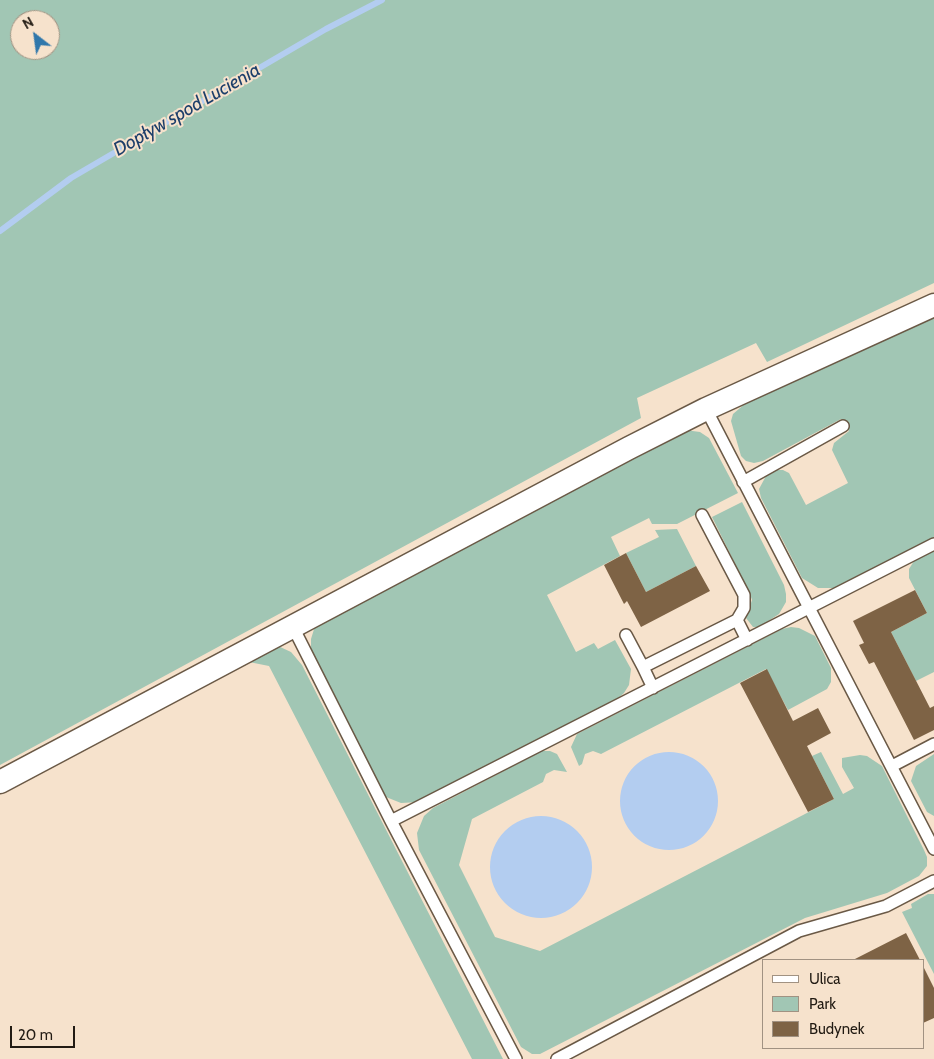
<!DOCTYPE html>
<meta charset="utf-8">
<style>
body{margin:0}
#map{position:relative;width:934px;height:1059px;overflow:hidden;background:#f6e2cc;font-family:Cabin,sans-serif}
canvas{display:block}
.legend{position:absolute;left:762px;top:959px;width:162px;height:90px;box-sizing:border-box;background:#f6e2cc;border:1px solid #a19282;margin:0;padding:6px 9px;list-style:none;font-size:15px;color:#221b13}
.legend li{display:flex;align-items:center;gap:10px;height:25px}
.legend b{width:25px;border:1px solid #a19282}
.north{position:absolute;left:10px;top:10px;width:50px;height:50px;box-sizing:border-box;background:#f6e2cc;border:1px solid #a19282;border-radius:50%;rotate:330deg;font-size:14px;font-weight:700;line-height:20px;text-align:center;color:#221b13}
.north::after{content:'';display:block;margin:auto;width:18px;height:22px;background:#3077ab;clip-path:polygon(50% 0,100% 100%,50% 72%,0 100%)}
.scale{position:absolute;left:10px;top:1026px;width:65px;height:22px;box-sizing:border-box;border:2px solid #221b13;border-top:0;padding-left:6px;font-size:15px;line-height:18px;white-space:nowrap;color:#221b13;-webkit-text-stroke:4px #f6e2cc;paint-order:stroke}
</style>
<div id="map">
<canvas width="934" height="1059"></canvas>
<ul class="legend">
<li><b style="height:6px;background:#fff"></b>Ulica</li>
<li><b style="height:14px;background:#a1c6b4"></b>Park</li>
<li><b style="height:14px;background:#7e6345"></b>Budynek</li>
</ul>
<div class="north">N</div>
<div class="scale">20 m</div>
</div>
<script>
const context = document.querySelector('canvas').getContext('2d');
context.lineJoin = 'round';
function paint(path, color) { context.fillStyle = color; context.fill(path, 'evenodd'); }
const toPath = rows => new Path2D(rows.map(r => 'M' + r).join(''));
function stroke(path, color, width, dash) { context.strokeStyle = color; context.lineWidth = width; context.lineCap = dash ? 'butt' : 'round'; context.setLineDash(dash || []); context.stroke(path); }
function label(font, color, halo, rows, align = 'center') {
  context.font = font + ' Cabin,sans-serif'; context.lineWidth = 4; context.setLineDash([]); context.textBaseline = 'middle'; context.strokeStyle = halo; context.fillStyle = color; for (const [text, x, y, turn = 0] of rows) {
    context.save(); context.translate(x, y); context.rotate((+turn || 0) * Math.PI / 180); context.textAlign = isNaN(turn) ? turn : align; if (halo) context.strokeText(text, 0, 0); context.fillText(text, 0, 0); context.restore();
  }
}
const green = toPath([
 [0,0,934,0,934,283,767,362,756,343,637,398,641,418,0,765],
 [20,20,50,20,50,50,20,50],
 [934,314,934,537,837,588,818,588,802,578,761,498,759,489,766,476,776,470,783,470,789,473,806,505,848,483,832,450,834,443,849,431,841,419,763,461,754,463,746,461,741,456,731,421,733,414,747,402],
 [685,430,700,432,709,438,738,493,677,524,652,524,649,518,611,537,620,556,547,595,576,652,594,643,598,649,615,640,631,669,629,685,624,693,615,701,419,802,401,803,386,797,380,789,311,652,311,639,315,626],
 [742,502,784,585,786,594,786,602,779,614,759,627,753,627,746,618,752,600,750,594,712,517],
 [677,529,696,566,646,592,626,553,659,537,655,530],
 [934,551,934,672,916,681,891,632,927,613,909,578,909,569,914,561],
 [791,627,799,628,815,636,831,668,831,682,827,689,788,710,766,669,601,754,593,751,585,754,582,764,579,766,571,747,577,734,782,629],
 [278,646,291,652,302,665,503,1059,472,1059,269,666,244,661],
 [542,751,550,751,557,754,567,772,554,770,546,774,543,782,472,819,459,865,495,937,540,951,834,799,812,756,821,752,843,794,854,788,842,767,842,758,860,755,867,756,882,766,924,850,927,857,927,866,919,876,887,893,805,918,540,1054,532,1054,521,1047,419,850,417,833,424,816,433,808],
 [934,754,934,816,927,812,911,781,916,766],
 [928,894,934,894,934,974,902,912,912,908,911,904]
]);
const water = toPath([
 '620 801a49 49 0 1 1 98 0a49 49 0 1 1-98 0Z',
 '490 867a51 51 0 1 1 102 0a51 51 0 1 1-102 0Z'
]);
const stream = toPath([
 [0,231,71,178,326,29,382,0]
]);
const building = toPath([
 [626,553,646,592,696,566,710,591,641,627,627,601,624,604,604,565],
 [915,590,927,613,891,632,930,708,934,706,934,730,914,740,874,662,869,664,859,645,864,643,853,621],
 [767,669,793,721,818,708,831,733,807,746,834,799,808,812,740,683],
 [906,933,920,960,853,960],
 [923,966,934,988,934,1018,923,1023]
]);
const lane = toPath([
 [706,409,934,849],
 [743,482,843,426],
 [702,515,744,595,744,608,737,620],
 [293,627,391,821,516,1059],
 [626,635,643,667],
 [653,688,643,667,737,620,747,640],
 [892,766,934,744],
 [391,821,934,544],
 [557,1059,799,931,886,906,934,881]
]);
const street = toPath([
 [0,782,629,448,706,409,934,305]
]);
const waterNames = [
 ["Dopływ spod Lucienia",187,110,-30]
];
paint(green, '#a1c6b4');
paint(water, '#b3cdf0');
stroke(stream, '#b3cdf0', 6);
paint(building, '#7e6345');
stroke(lane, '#6a5946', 14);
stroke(street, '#6a5946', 25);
stroke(lane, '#fff', 11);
stroke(street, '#fff', 22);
label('italic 19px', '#1c3e6a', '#f6e2cc', waterNames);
</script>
